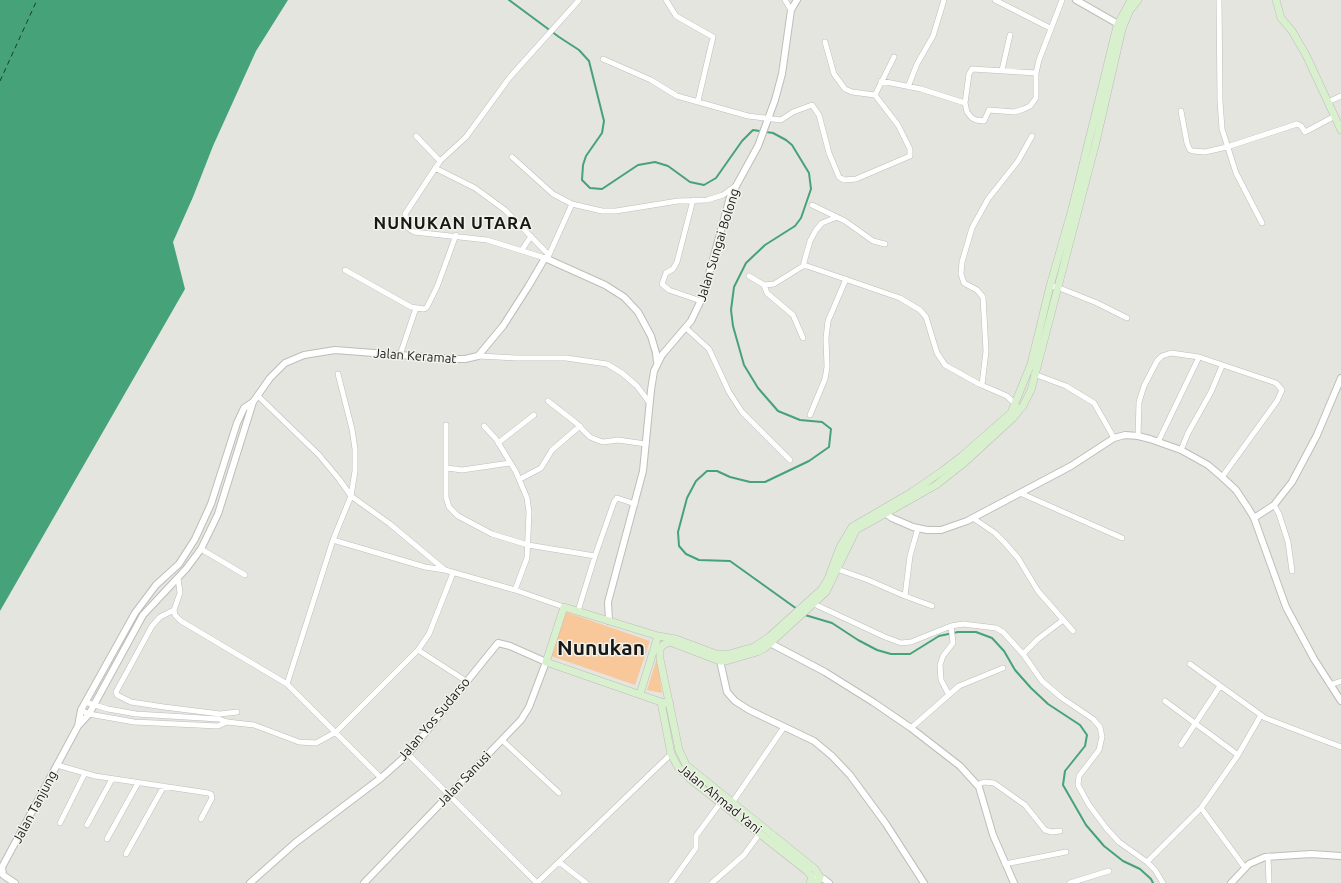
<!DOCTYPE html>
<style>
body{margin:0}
canvas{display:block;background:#e4e5df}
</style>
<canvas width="1341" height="883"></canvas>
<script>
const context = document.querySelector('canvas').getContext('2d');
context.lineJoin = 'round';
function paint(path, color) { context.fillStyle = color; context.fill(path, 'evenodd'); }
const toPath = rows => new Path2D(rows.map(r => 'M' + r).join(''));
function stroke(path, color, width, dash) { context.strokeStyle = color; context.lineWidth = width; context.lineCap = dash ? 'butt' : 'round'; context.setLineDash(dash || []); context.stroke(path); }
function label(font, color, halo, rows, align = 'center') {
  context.font = font + ' Ubuntu,sans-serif'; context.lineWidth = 3; context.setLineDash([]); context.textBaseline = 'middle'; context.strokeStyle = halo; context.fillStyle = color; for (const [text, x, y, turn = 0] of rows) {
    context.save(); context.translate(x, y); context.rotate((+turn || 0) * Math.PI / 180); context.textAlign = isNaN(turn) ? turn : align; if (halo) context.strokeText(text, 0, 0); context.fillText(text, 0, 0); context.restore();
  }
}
const green = toPath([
 [566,612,650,641,635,685,551,656],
 [657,658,662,693,647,690]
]);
const water = toPath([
 [0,0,288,0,256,51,213,146,193,197,173,242,185,289,0,611]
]);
const stream = toPath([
 [509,0,559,37,579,50,589,61,604,121,602,133,586,156,583,165,582,180,590,188,602,189,638,165,655,162,668,166,690,182,704,185,716,178,742,141,753,130,773,133,786,140,792,145,809,173,811,189,801,218,795,226,765,245,746,263,734,287,731,310,733,326,744,365,758,388,778,411,800,420,822,422,831,429,829,447,809,461,765,482,750,482,730,477,717,471,707,471,696,481,687,498,678,532,679,546,686,554,699,560,730,561,797,609],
 [805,615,832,623,858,640,877,650,891,654,910,654,939,636,958,632,976,632,992,638,1004,651,1015,670,1031,688,1048,704,1080,725,1087,735,1085,746,1065,771,1063,785,1086,825,1104,846,1123,861,1140,869,1151,879,1153,883]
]);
const ferry = toPath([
 [0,81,37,0]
]);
const minor = toPath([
 [666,0,676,16,713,37,698,101],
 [785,0,791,10],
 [995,0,1050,28],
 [1219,0,1220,101,1222,129,1236,173,1262,223],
 [825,42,834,74,845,89,852,92,875,95,894,57],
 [603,59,651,80,677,96,748,116,781,120,793,112,812,105,819,115,829,153,839,177,844,180,856,179,910,156,910,149,898,125,875,95],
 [1002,70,1010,35],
 [881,81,921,89,965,103,967,112,972,118,976,120,984,121,989,110,1014,112,1024,109,1030,106,1036,98,1036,73,1039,60,1062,0],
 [908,87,917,64,933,36,944,0],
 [1328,102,1341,96],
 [965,103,969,74,972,69,1036,73],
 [1181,111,1187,143,1190,150,1193,151,1205,152,1227,147,1297,124,1301,126,1305,132,1307,131,1335,116],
 [416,136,440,161],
 [512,157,553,194,572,204,602,211,616,211,678,201,707,200,723,195,734,187],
 [435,168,475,188,505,210,547,253,549,259],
 [693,200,677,262,673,269,666,273,662,284,669,290,701,301],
 [812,205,845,221,873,241,885,244],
 [522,250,531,236],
 [549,255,572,204],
 [545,258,487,240,414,232,408,228,405,214,440,161,466,137,510,77,579,0],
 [803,266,810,241,816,230,822,223,837,217],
 [345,270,411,307,424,309,427,307,437,287,456,235],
 [749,276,764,285,767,293,793,315,803,338],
 [764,285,774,284,803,266,807,266,900,298,920,310,926,317,937,353,945,365,979,384,1007,396,1016,405],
 [1050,286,1057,287,1097,303,1127,318],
 [686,328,709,349,729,392,742,412,790,460],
 [400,355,416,308],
 [478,356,517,358,566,358,607,364,622,373,637,386,649,402],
 [1034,374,1066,386,1094,403,1114,438],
 [982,385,986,351,983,297,977,290,964,283,961,274,962,262,972,228,988,199,1018,161,1032,136],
 [258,396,319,455,339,479,351,496,390,524,445,570,515,590,564,607],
 [548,401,575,422,590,437,597,440,603,442,618,440,646,444],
 [810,415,825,379,827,367,826,338,828,321,846,279],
 [446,425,446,497,449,507,458,516,492,534,528,545,595,556,614,502,617,498,635,504],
 [484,426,496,439,516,472,527,498,529,512,527,558,515,590],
 [1138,436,1139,402,1144,386,1157,361,1162,356,1171,353,1199,357,1276,383,1282,390,1277,401,1222,477],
 [1158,442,1199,357],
 [498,443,534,415],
 [1181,450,1188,433,1211,392,1222,366],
 [447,468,462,470,510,463],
 [520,479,541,468,552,450,580,426],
 [1020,493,1122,538],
 [1274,505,1279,514,1288,542,1292,571],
 [973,518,995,533,1004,542,1018,558,1038,591,1073,631],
 [333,540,425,567,444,570],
 [201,549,245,575],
 [837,569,868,580,905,596,910,556,918,528],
 [178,578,180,593,174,610,175,615,181,621,287,684,381,778],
 [905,596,932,606],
 [814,604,885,637,901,643,911,642,951,626,963,624,996,628,1003,632,1023,654,1042,681,1062,698,1093,719,1100,727,1102,737,1099,750,1079,776,1078,785,1089,805,1107,829,1119,842,1147,862,1201,808,1238,755,1261,715],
 [174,610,160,617,152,626,116,692,117,695,131,702,164,707,220,714,237,712],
 [578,611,595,556],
 [418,650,466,681],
 [1023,654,1038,639,1063,620],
 [1190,664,1265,718,1341,747],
 [287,684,333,540,351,496,355,471,355,449,352,429,338,374],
 [1330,685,1341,681],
 [949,695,941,680,940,665,943,656,953,643,951,626],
 [1165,701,1238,755],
 [85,702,108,709,136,714,219,719,227,722,254,725,299,742,316,743,336,732,418,650,429,634,453,573],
 [81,710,89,714,134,722,218,726,227,722],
 [911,728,959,686,1003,668],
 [502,740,559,793],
 [1181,745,1220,686],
 [408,754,537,883],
 [57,765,95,776,208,793,211,794,212,798,201,819],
 [977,785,984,782,994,783,1025,805,1045,830,1052,832,1060,831],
 [732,803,784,727],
 [1201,808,1245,868],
 [60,823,85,773],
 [87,825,112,779],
 [107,839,138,783],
 [126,854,164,786],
 [1268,856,1269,883],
 [559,862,586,883],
 [1147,862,1155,870,1163,883],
 [1005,864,1066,852],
 [537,883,671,754],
 [671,883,696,848,696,836,721,802],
 [712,883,744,855,760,833],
 [1070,883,1109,871]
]);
const tertiary = toPath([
 [1076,0,1118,24],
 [882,511,892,518,913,527,927,530,941,530,967,521,1020,493,1071,466,1114,438,1125,435,1138,436,1150,439,1181,450,1208,465,1222,477,1236,490,1248,508,1254,518,1286,607,1314,659,1341,701],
 [1254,518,1274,505,1292,482,1317,435,1341,378],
 [609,621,608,602,643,471,651,390,654,371,662,355,691,321,703,296,730,197,758,146,775,100,782,74,791,10,797,0],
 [768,642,825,672,873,702,911,728,960,766,979,787,993,835,1014,883],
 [720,661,727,692,735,701,749,710,814,741,832,756,850,775,886,824,924,883],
 [78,726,81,710,135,613,156,585,179,564,195,539,211,504,237,423,244,408,253,402],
 [817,877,824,879,829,883],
 [15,883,3,875,2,867,78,726,89,714,143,615,186,569,201,549,218,514,253,402,270,378,285,363,304,355,335,350,451,359,465,359,478,356,503,326,528,287,545,258,605,285,624,297,638,312,651,336,656,353,657,362],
 [250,883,295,843,381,778,408,754,498,643,510,646,546,662,529,707,521,720,364,883],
 [1231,883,1249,864,1265,857,1311,854,1341,856]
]);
const secondary = toPath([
 [1276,0,1281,18,1292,31,1306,55,1341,130],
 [640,694,658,636],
 [661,702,671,754,678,767,689,778,807,871,812,877,810,883],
 [670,704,661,702,546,662,564,607,658,636,676,639,716,654,729,654,754,647,769,637,822,589,828,579,840,547,852,527,912,492,941,472,962,456,1011,413,1031,364,1050,286,1072,209,1117,26,1131,0],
 [817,883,820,877,815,869,686,765,679,750,660,659,660,649,663,645,670,642,720,661,726,661,757,652,765,648,826,592,856,530,936,485,964,463,1013,418,1023,406,1031,390,1096,142,1122,29,1130,10,1138,0]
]);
const streetNames = [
 ["Jalan Sungai Bolong",718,245,-73],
 ["Jalan Keramat",415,356,4],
 ["Jalan Yos Sudarso",434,719,-50],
 ["Jalan Sanusi",464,779,-46],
 ["Jalan Ahmad Yani",720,799,39],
 ["Jalan Tanjung",35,807,-62]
];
const districtNames = [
 ["NUNUKAN UTARA",453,223]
];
const townNames = [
 ["Nunukan",601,648]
];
paint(green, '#f9c89a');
paint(water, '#46a279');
stroke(stream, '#46a279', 2);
stroke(ferry, '#173f2d', 1, [5, 4]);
stroke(minor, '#bdbeb8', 6);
stroke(tertiary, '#bdbeb8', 8);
stroke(secondary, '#bdbeb8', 8);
stroke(minor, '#fff', 5);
stroke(tertiary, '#fff', 6);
stroke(secondary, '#d8f0ce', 7);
label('13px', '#181816', '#f2f3ec', streetNames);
context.letterSpacing = '1px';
label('bold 17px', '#181816', '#f2f3ec', districtNames);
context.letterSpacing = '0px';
label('bold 21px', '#181816', '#f2f3ec', townNames);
</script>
